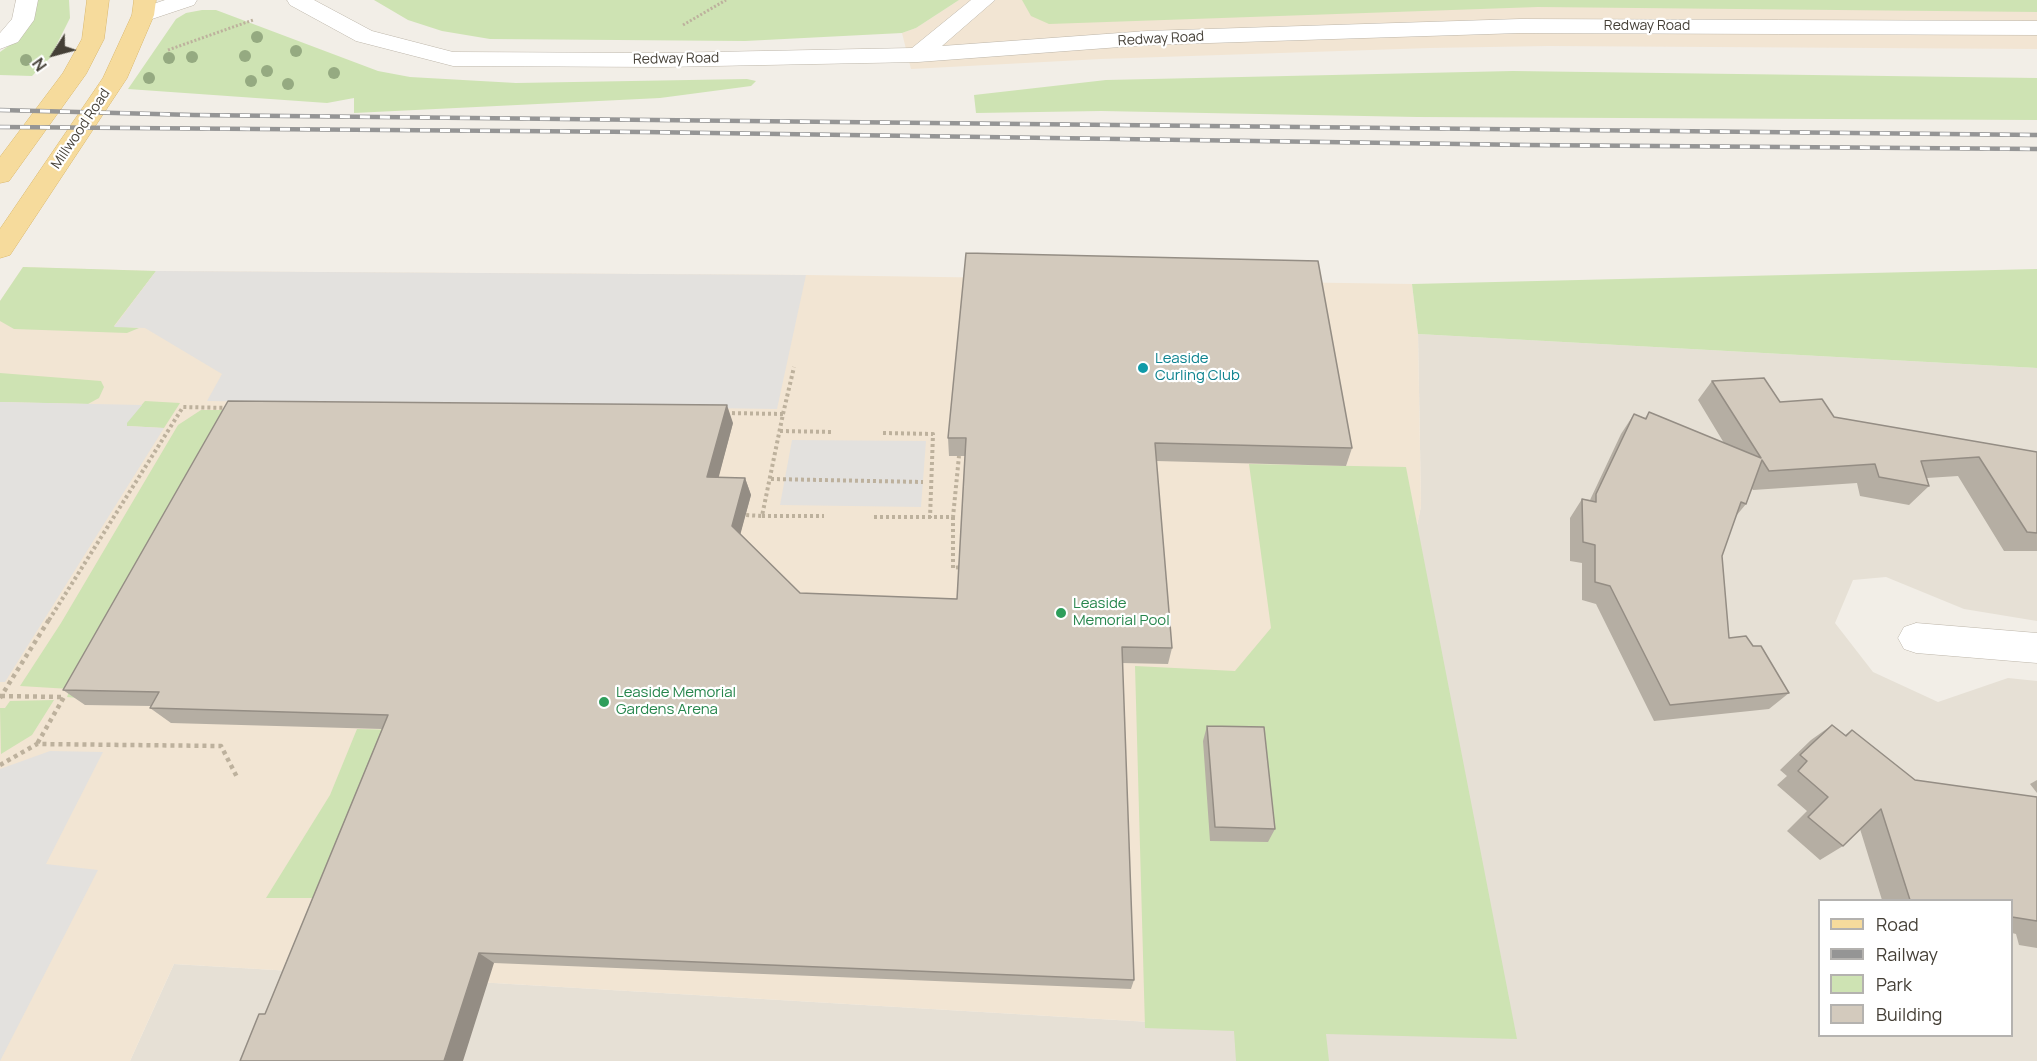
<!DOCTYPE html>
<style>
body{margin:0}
#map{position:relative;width:2037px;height:1061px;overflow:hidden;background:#f2eee7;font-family:Manrope,sans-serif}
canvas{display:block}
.legend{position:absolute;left:1818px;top:899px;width:195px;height:138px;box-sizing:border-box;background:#fff;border:2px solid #b4b2af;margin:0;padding:8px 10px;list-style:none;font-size:18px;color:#443f36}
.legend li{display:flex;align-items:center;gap:12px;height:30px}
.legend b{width:30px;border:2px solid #b4b2af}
.north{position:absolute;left:24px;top:24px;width:60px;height:60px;-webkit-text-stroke:4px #fff;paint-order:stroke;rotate:234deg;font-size:16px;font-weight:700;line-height:24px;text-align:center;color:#443f36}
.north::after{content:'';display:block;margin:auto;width:21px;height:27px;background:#443f36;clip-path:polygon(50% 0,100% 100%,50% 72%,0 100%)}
</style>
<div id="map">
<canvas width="2037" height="1061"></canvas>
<ul class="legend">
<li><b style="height:8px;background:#f6db9c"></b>Road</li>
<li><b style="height:8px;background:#959595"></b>Railway</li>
<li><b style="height:16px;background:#cee3b3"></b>Park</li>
<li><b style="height:16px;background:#d3cabd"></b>Building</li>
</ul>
<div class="north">N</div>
</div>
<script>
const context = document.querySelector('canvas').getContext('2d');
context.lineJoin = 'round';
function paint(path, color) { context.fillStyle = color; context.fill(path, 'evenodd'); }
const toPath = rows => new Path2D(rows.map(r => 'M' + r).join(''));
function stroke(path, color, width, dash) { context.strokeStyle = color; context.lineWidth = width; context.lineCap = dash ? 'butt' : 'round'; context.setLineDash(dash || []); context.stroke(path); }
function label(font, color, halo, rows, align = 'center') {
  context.font = font + ' Manrope,sans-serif'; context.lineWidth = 4.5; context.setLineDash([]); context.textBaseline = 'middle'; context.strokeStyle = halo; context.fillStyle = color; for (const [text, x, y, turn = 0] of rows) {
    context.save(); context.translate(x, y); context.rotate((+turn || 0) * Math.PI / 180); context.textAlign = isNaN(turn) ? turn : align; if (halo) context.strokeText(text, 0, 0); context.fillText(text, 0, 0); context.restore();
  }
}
const residential = toPath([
 [1418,334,2037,368,2037,621,1964,609,1886,577,1853,580,1835,623,1873,672,1938,702,2008,678,2037,681,2037,1061,130,1061,174,964,1201,1025,1393,643,1421,506],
 [1820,900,2012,900,2012,1036,1820,1036]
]);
const commercial = toPath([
 [959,0,2037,0,2037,49,1548,46,1430,48,1101,59,911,69,902,33,916,28],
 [23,267,156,271,806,275,1412,284,1418,334,1421,506,1393,643,1201,1025,174,964,130,1061,0,1061,0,301]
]);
const green = toPath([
 [38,0,69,0,70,18,50,58,32,76,0,75,0,52,14,42,34,16],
 [374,0,959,0,916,28,902,33,745,41,490,39,442,31,408,20],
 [1022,0,2037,0,2037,12,1538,7,1049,24,1031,16],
 [202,10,216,10,378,71,410,77,516,83,747,79,756,81,751,86,660,98,354,113,354,98,327,103,128,89,176,19,186,13],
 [1513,71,2037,78,2037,120,1417,117,1101,111,976,113,974,95,1106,80],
 [23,267,156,271,114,326,139,328,127,333,14,329,0,321,0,301],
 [2037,269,2037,368,1418,334,1412,284],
 [0,373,101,381,104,387,99,398,88,404,0,402],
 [145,401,180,403,164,428,127,426,126,423],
 [201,410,246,410,89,699,67,697,70,689,20,686,61,623,178,425],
 [1249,464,1406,467,1517,1039,1326,1034,1329,1061,1236,1061,1234,1031,1145,1028,1135,666,1235,671,1271,628],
 [54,700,32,735,1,754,0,708,5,708,10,701],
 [357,729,403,730,334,898,266,898,330,795]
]);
const parking = toPath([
 [156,271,806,275,777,409,207,401,222,374,145,328,114,327],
 [0,402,142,405,127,423,127,426,164,428,5,682,0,682],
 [792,440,926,441,921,507,780,505],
 [50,751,103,752,46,864,98,870,0,1061,0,769]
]);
const pathFar2 = toPath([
 [683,25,726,0],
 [168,50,253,20]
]);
const pathFar1 = toPath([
 [726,413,783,414,762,516,745,515],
 [783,414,794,367],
 [780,431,833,432],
 [883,433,933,434,930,518],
 [771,479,923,482],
 [762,516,824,516],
 [874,517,953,517,959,456],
 [953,517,953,568,961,567],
 [49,620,183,407,229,408]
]);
const path = toPath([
 [1,696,64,697,37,744],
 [0,698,50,618],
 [0,765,37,744,221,746,238,779]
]);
const minor = toPath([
 [16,0,38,0,34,20,18,42,0,49,0,33,12,19,16,0],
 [165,0,197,0,194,5,143,22,135,20,132,15,135,10,165,0],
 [287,0,314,0,372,31,453,52,663,53,912,48,971,0,995,0,942,46,1147,31,1520,19,2037,21,2037,35,1520,33,1147,45,918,62,663,67,453,66,356,41,290,5,287,0],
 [1916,623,2037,633,2037,663,1916,653,1904,649,1898,638,1904,627,1916,623]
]);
const major = toPath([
 [87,0,109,0,104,39,86,74,9,181,0,183,0,157,63,73,82,39,87,0],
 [134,0,156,0,154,15,127,78,10,255,0,258,0,229,103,78,132,15,134,0]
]);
const rail = toPath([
 [0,110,194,115,2037,135],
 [0,127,644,132,1528,145,2037,149]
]);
const trees = [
 [257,37],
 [296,51],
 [245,56],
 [192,57],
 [169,58],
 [26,60],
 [267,71],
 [334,73],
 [149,78],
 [251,81],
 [288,84]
];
const wall = toPath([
 [1712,381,1780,402,1834,417,2037,452,2037,551,2004,551,1958,476,1927,478,1929,486,1909,505,1860,496,1857,483,1753,490,1752,489,1746,504,1736,516,1722,556,1729,638,1753,646,1789,693,1769,709,1654,721,1596,604,1582,600,1582,563,1570,561,1570,518,1582,499,1590,500,1621,434,1634,414,1645,418,1649,412,1724,443,1698,400],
 [733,423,718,478,745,478,751,495,740,534,800,593,957,599,965,456,949,456,948,438,1352,448,1346,466,1156,461,1172,648,1168,664,1122,663,1134,980,1131,989,494,963,265,1014,382,729,171,723,150,708,151,706,85,705,63,690],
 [1832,725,1845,735,1852,730,1915,780,2037,797,2037,948,2019,945,2016,934,2012,933,2012,900,1882,900,1860,829,1843,846,1820,860,1787,831,1807,811,1777,785,1787,776,1780,770,1811,740],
 [1207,726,1275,829,1268,842,1210,841,1203,741],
 [2037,780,2037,793,2030,784]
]);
const shadedWall = toPath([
 [727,405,733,423,714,495,707,477],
 [745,478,751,495,738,543,732,526],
 [479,953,494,963,463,1061,444,1061]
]);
const building = toPath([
 [966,253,1318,261,1352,448,1155,443,1172,648,1122,647,1134,980,479,953,444,1061,240,1061,259,1014,265,1014,388,715,150,708,159,692,63,690,228,401,727,405,707,477,745,478,732,526,800,593,957,599,966,438,948,438,966,253],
 [1764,378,1780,402,1822,399,1834,417,2037,452,2037,533,2027,532,1979,457,1921,461,1929,486,1879,477,1875,464,1769,471,1762,460,1746,504,1741,502,1722,556,1729,638,1746,636,1753,646,1761,646,1789,693,1670,705,1610,586,1595,582,1595,545,1583,542,1582,499,1596,502,1596,494,1634,414,1646,419,1649,412,1761,458,1712,381,1764,378],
 [1832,725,1846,736,1852,730,1915,780,2037,797,2037,921,2012,917,2012,900,1910,900,1881,809,1843,846,1808,817,1828,797,1798,771,1807,761,1800,755,1832,725],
 [1207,726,1264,727,1275,829,1215,827,1207,726]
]);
const markers = [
 [1143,368,6,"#0f9aa8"],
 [1061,613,6,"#2e9e5b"],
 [604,702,6,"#2e9e5b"]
];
const farStreetnames = [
 ["Redway Road",1647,26],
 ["Redway Road",1161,39,-3],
 ["Redway Road",676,59,-1],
 ["Millwood Road",81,129,-56]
];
const cultureNames = [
 ["Leaside",1155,359],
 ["Curling Club",1155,376]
];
const leisureNames = [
 ["Leaside",1073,604],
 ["Memorial Pool",1073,621],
 ["Leaside Memorial",616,693],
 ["Gardens Arena",616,710]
];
paint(residential, '#e6e0d5');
paint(commercial, '#f2e5d3');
paint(green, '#cee3b3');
paint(parking, '#e3e1de');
stroke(minor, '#bdb6aa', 1);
stroke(major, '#dab86d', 1);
stroke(pathFar2, '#bdb19d', 3, [2, 2]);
stroke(pathFar1, '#bdb19d', 4, [3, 3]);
stroke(path, '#bdb19d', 4.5, [4, 4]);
paint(minor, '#fff');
paint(major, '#f6db9c');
stroke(rail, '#959595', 4.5);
stroke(rail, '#fff', 3, [10]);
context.fillStyle = '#95aa81';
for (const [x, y] of trees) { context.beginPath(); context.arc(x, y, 6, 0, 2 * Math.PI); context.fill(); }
paint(wall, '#b5aea3');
paint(shadedWall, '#948d84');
paint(building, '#d3cabd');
stroke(building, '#948d84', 1.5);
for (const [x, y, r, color] of markers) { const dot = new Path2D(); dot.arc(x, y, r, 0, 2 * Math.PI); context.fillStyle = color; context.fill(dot); stroke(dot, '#fff', 2); }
label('14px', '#443f36', '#fff', farStreetnames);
label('15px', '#0d838f', '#fff', cultureNames, 'left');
label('15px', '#27864d', '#fff', leisureNames, 'left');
</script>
